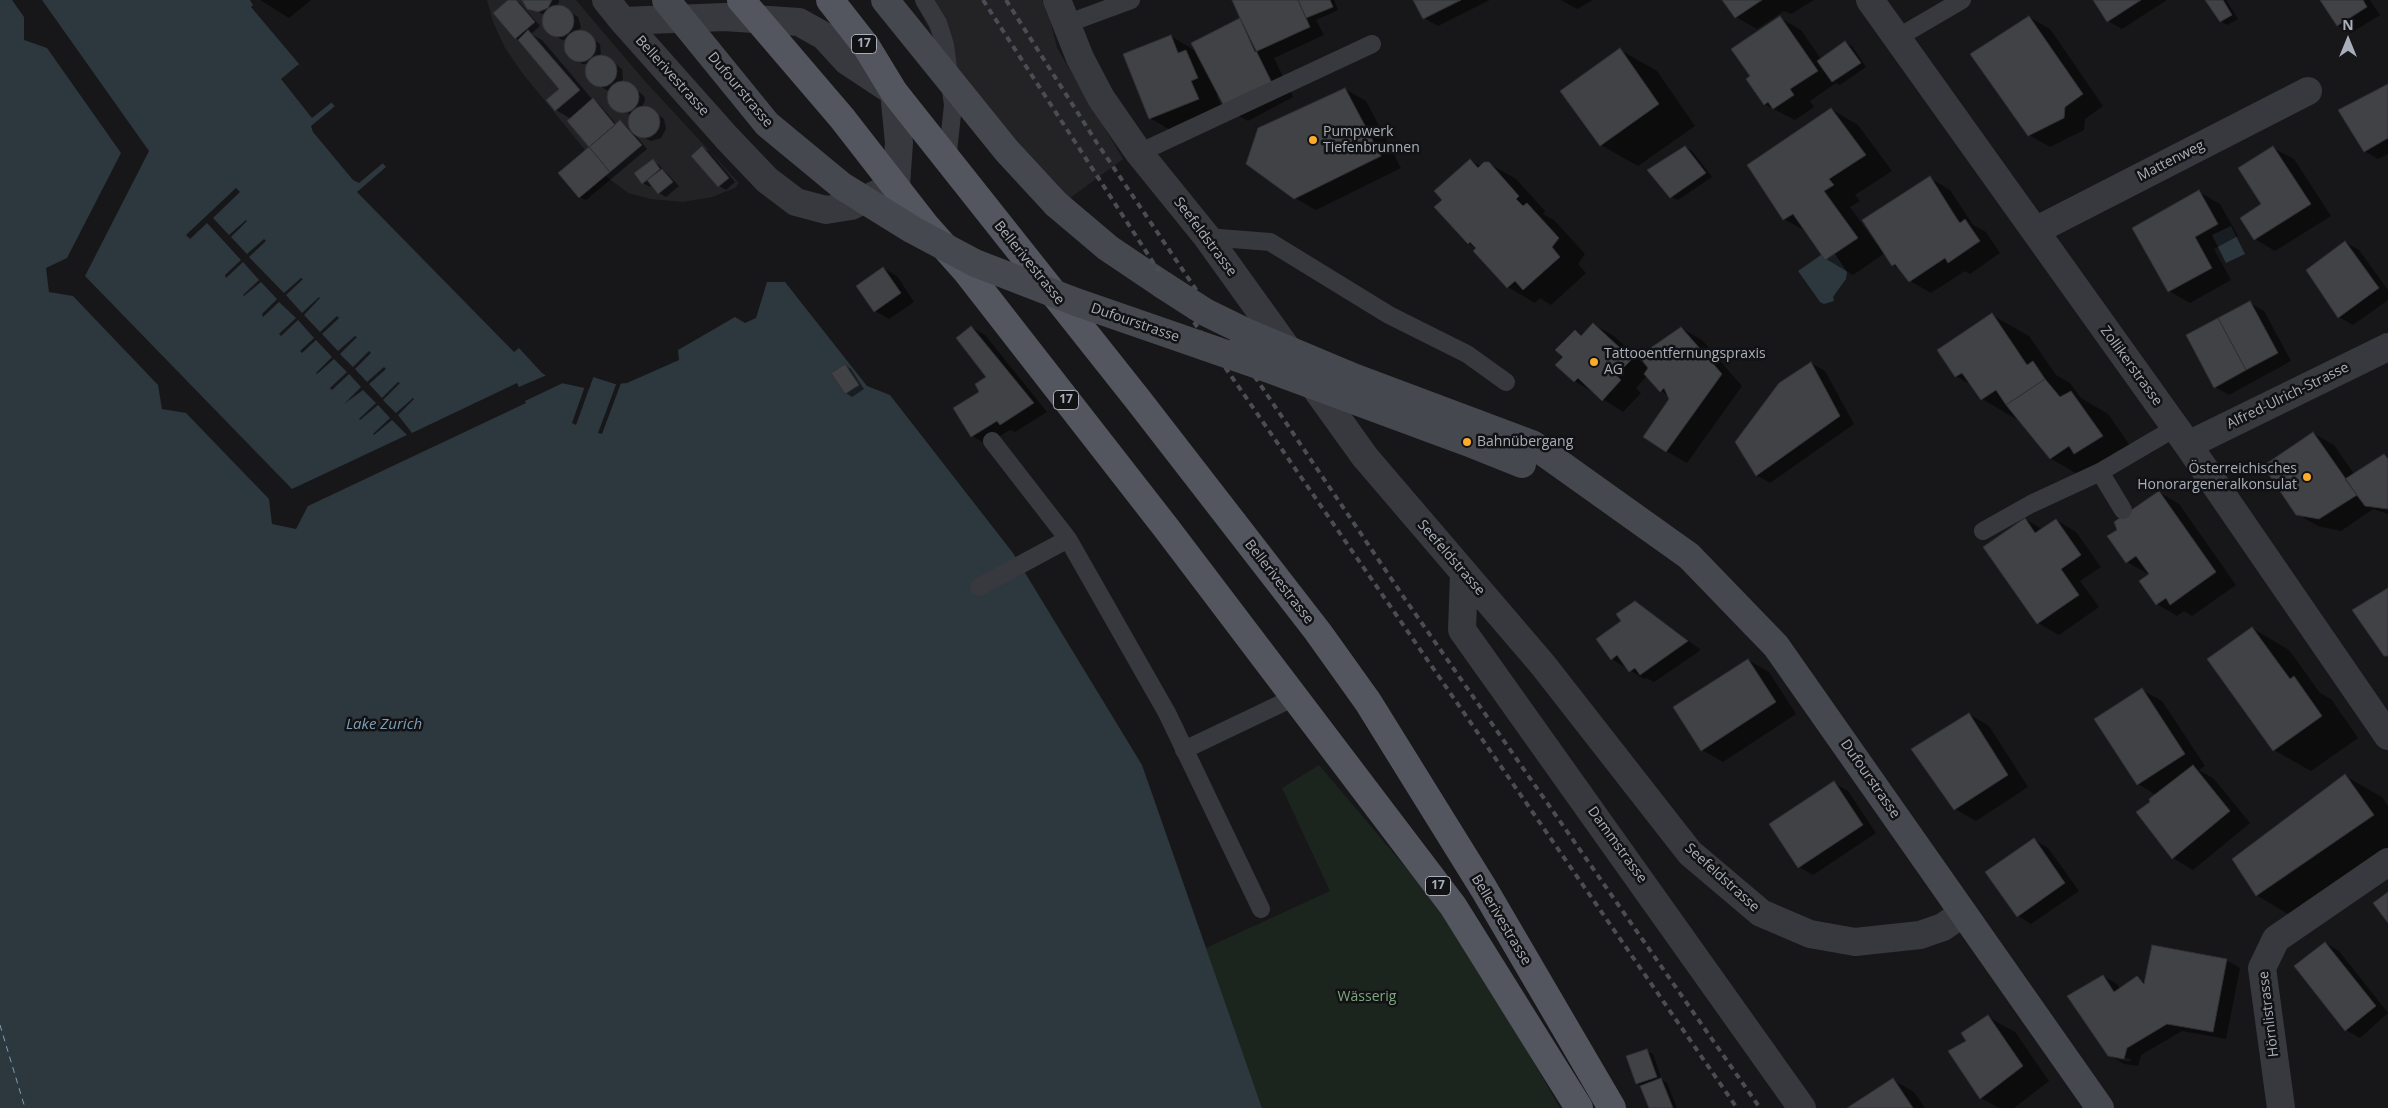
<!DOCTYPE html>
<meta charset="utf-8">
<style>
body{margin:0}
#map{position:relative;width:2388px;height:1108px;overflow:hidden;background:#171719;font-family:"Open Sans",sans-serif}
canvas{display:block}
.north{position:absolute;left:2323px;top:15px;width:50px;height:50px;-webkit-text-stroke:4px #121214;paint-order:stroke;rotate:0deg;font-size:14px;font-weight:700;line-height:20px;text-align:center;color:#a8afba}
.north::after{content:'';display:block;margin:auto;width:18px;height:22px;background:#a8afba;clip-path:polygon(50% 0,100% 100%,50% 72%,0 100%)}
</style>
<div id="map">
<canvas width="2388" height="1108"></canvas>
<div class="north">N</div>
</div>
<script>
const context = document.querySelector('canvas').getContext('2d');
context.lineJoin = 'round';
function paint(path, color) { context.fillStyle = color; context.fill(path, 'evenodd'); }
const toPath = rows => new Path2D(rows.map(r => 'M' + r).join(''));
function stroke(path, color, width, dash) { context.strokeStyle = color; context.lineWidth = width; context.lineCap = dash ? 'butt' : 'round'; context.setLineDash(dash || []); context.stroke(path); }
function label(font, color, halo, rows, align = 'center') {
  context.font = font + ' "Open Sans",sans-serif'; context.lineWidth = 5; context.setLineDash([]); context.textBaseline = 'middle'; context.strokeStyle = halo; context.fillStyle = color; for (const [text, x, y, turn = 0] of rows) {
    context.save(); context.translate(x, y); context.rotate((+turn || 0) * Math.PI / 180); context.textAlign = isNaN(turn) ? turn : align; if (halo) context.strokeText(text, 0, 0); context.fillText(text, 0, 0); context.restore();
  }
}
const built = toPath([
 [487,0,576,0,643,79,739,183,735,188,712,197,683,202,651,199,628,193,607,177,523,74,505,48,493,22],
 [915,0,1042,0,1051,23,1057,48,1123,159,1066,201,936,43]
]);
const green = toPath([
 [1319,765,1457,928,1560,1108,1262,1108,1206,948,1330,891,1282,788]
]);
const water = toPath([
 [0,0,250,0,253,5,251,7,386,167,357,192,514,352,519,348,542,373,557,382,589,389,593,377,615,384,627,383,679,360,678,350,735,317,745,323,756,318,767,282,785,282,867,386,890,395,1013,553,1142,765,1262,1108,0,1108],
 [2231,226,2245,254,2226,263,2212,235],
 [1831,248,1847,272,1846,279,1833,297,1834,301,1824,304,1820,302,1798,271]
]);
const pier = toPath([
 [12,0,42,0,149,151,85,276,292,489,407,435,392,420,374,435,373,434,390,418,378,405,360,420,359,419,376,403,363,390,344,404,361,387,349,374,332,390,330,388,347,372,334,359,317,374,316,373,332,357,316,340,302,353,300,351,314,338,298,320,281,336,279,334,296,318,279,302,263,317,262,314,277,299,261,282,244,296,243,295,259,280,243,262,226,278,225,275,241,260,207,223,190,239,186,235,236,188,240,192,213,218,229,235,246,220,247,221,231,237,247,254,264,239,266,241,249,257,284,293,301,278,303,279,286,295,302,313,319,297,320,298,304,315,320,332,337,316,339,318,322,334,338,351,355,336,357,337,340,354,353,367,369,351,371,353,355,369,367,382,384,367,386,369,369,384,382,398,398,382,400,383,383,400,396,413,413,398,414,399,398,415,412,433,517,383,519,387,549,374,565,382,525,401,526,403,308,506,296,529,272,524,269,499,186,413,162,409,158,385,73,296,49,292,46,268,67,258,121,153,47,48,24,40,24,17],
 [299,64,332,102,312,118,281,79],
 [335,106,383,163,359,183,353,180,313,132,311,126],
 [594,375,576,425,572,423,585,386,588,386,591,376],
 [617,382,621,383,602,434,598,433]
]);
const shadow = toPath([
 [260,0,311,0,289,18],
 [510,0,519,2,540,26,531,34,542,40,592,99,599,104,617,125,621,122,632,131,630,119,632,115,616,110,609,102,609,91,591,82,586,73,589,64,582,64,567,53,567,39,562,40,546,30,544,20,545,15,528,8,523,0,559,0,558,8,562,7,578,17,581,27,578,33,585,33,600,44,601,54,599,57,612,61,622,69,623,79,621,83,630,84,644,96,645,100,642,108,649,108,664,119,666,129,661,138,651,141,634,133,647,149,586,200,579,197,591,147,571,119,556,110,561,89,516,38],
 [1233,0,1334,0,1338,10,1316,20,1324,35,1274,58,1293,97,1248,121,1227,109,1220,95,1217,96,1225,115,1177,134,1150,118,1171,36,1197,52,1241,18],
 [1415,0,1490,0,1438,26,1424,18],
 [1561,0,1593,0,1577,9],
 [1723,0,1814,0,1791,14,1784,11,1757,29,1736,17],
 [2095,0,2167,0,2122,29,2108,21],
 [2207,0,2226,0,2238,19,2227,25,2220,21],
 [2321,0,2370,0,2380,15,2351,33,2337,25],
 [2029,17,2050,29,2103,106,2085,119,2084,130,2050,147,2029,135,1971,55],
 [1780,18,1801,30,1821,59,1845,43,1852,46,1866,67,1840,85,1836,83,1810,101,1814,107,1795,120,1764,104],
 [1620,50,1657,71,1695,126,1638,166,1601,145],
 [2388,85,2388,154,2378,159,2364,151],
 [1345,89,1366,101,1401,168,1316,210,1295,198],
 [1831,109,1858,125,1892,171,1855,195,1860,201,1850,207,1876,243,1930,178,1950,190,1973,225,1986,232,2000,253,1970,274,1965,271,1931,293,1910,281,1901,270,1893,265,1885,253,1853,275,1826,259,1807,232,1784,219],
 [1685,147,1692,151,1712,177,1678,200,1671,197],
 [702,148,709,151,735,182,726,190,719,186,693,156],
 [2273,148,2294,159,2331,216,2275,251,2255,239],
 [1470,160,1481,167,1488,163,1516,179,1545,211,1543,214,1554,220,1585,254,1578,264,1586,273,1551,305,1540,298,1535,303,1508,287,1475,251,1478,248,1468,243,1444,200],
 [653,161,659,165,679,186,666,197,659,193,652,184,650,187,643,183],
 [2199,192,2220,204,2238,236,2214,249,2231,280,2190,303,2169,291,2134,229],
 [2345,242,2359,250,2388,290,2388,300,2353,325,2339,317,2307,270],
 [883,268,897,276,914,302,889,319,875,311],
 [2250,303,2264,311,2291,361,2229,395,2215,387],
 [1992,315,2029,336,2056,375,2070,383,2081,398,2108,414,2138,457,2087,480,2050,458,2018,420,1982,399,1973,386,1956,376],
 [1593,324,1614,336,1646,366,1681,328,1702,340,1742,386,1687,463,1666,451,1670,399,1647,376,1636,388,1641,393,1623,412,1575,381,1565,357,1575,332,1583,336],
 [971,327,985,335,1047,412,1015,432,1010,430,986,444,972,436,988,377],
 [1811,363,1825,371,1854,424,1770,483,1756,475],
 [845,365,851,369,864,389,852,397,846,393],
 [2313,433,2334,445,2354,474,2384,456,2388,458,2388,514,2373,509,2341,531,2318,526,2297,514],
 [2159,492,2179,504,2236,585,2192,616,2184,611,2177,616,2157,604,2150,575,2127,562,2118,530],
 [2025,519,2042,529,2056,520,2076,532,2101,567,2080,581,2099,607,2059,635,2038,623],
 [1635,602,1701,650,1654,682,1646,678,1644,679,1612,659,1598,639,1623,621],
 [2252,628,2289,650,2320,693,2331,699,2358,738,2311,771,2274,750],
 [1748,660,1769,672,1796,714,1723,762,1702,750],
 [2142,690,2162,701,2205,766,2199,770,2214,779,2250,823,2193,870,2173,858,2152,802,2156,795,2138,784,2096,720],
 [1969,714,1989,726,2028,787,1976,821,1955,809],
 [2345,776,2382,797,2388,806,2388,852,2293,917,2256,895],
 [1834,783,1848,791,1876,833,1813,875,1799,867],
 [2034,840,2048,848,2079,891,2031,924,2018,916],
 [2325,943,2339,951,2388,1013,2360,1038,2346,1030],
 [2226,960,2240,968,2226,1039,2182,1031,2141,1055,2138,1066,2124,1064,2109,1055,2103,976,2117,984,2120,989,2137,978,2146,983],
 [2117,1057,2131,1059,2130,1062,2117,1059],
 [1988,1017,2015,1032,2049,1081,2014,1108,1999,1108,1981,1098,1968,1041],
 [1646,1051,1653,1054,1662,1080,1667,1083,1677,1108,1651,1108,1642,1086,1637,1084],
 [1893,1080,1914,1092,1925,1108,1849,1108]
]);
const ferry = toPath([
 [0,1025,25,1108]
]);
const building = toPath([
 [508,0,516,0,535,22,515,39,493,13,508,0],
 [522,0,552,0,548,8,538,12,527,9,522,0],
 [1232,0,1298,0,1310,27,1255,52,1232,0],
 [1298,0,1330,0,1333,7,1306,18,1298,0],
 [1413,0,1461,0,1423,19,1413,0],
 [1722,0,1762,0,1735,18,1722,0],
 [2093,0,2141,0,2107,22,2093,0],
 [2205,0,2223,0,2232,15,2220,22,2205,0],
 [2320,0,2363,0,2367,7,2337,26,2320,0],
 '542 21a16 16 0 1 1 32 0a16 16 0 1 1-32 0Z',
 [1780,16,1818,71,1790,89,1794,95,1773,109,1768,102,1764,105,1746,79,1750,76,1731,49,1780,16],
 [2029,16,2083,94,2065,107,2064,118,2028,136,1970,54,2029,16],
 [1240,18,1273,85,1226,110,1191,43,1240,18],
 [528,30,580,90,555,111,546,100,559,89,518,40,528,30],
 '564 46a16 16 0 1 1 32 0a16 16 0 1 1-32 0Z',
 [1171,35,1178,53,1186,50,1198,78,1191,81,1199,99,1149,119,1123,54,1171,35],
 [1845,41,1861,63,1832,82,1817,61,1845,41],
 [1620,48,1659,104,1600,146,1560,91,1620,48],
 '585 71a16 16 0 1 1 32 0a16 16 0 1 1-32 0Z',
 '607 97a16 16 0 1 1 32 0a16 16 0 1 1-32 0Z',
 [2388,84,2388,138,2364,152,2338,110,2388,84],
 [1345,88,1381,156,1294,199,1246,164,1258,128,1345,88],
 [593,98,615,125,589,147,567,121,593,98],
 '628 122a16 16 0 1 1 32 0a16 16 0 1 1-32 0Z',
 [1831,108,1866,155,1829,179,1834,185,1824,191,1858,238,1825,260,1793,214,1783,220,1747,165,1831,108],
 [620,120,642,145,610,172,589,147,620,120],
 [702,146,729,178,718,187,691,156,702,146],
 [1685,146,1706,173,1670,198,1647,170,1685,146],
 [2273,146,2311,204,2254,240,2240,218,2261,204,2238,168,2273,146],
 [589,147,610,172,579,198,558,173,589,147],
 [653,159,660,169,642,184,634,173,653,159],
 [1470,159,1478,168,1484,162,1489,162,1519,196,1516,199,1523,206,1527,203,1559,238,1552,247,1560,257,1523,290,1515,281,1507,288,1473,251,1476,248,1470,242,1468,244,1434,207,1442,200,1434,191,1470,159],
 [662,169,673,182,658,194,647,180,662,169],
 [1930,176,1957,219,1960,223,1965,219,1980,241,1948,263,1945,258,1909,282,1895,264,1892,266,1862,220,1930,176],
 [2199,190,2218,224,2195,237,2212,268,2168,292,2132,228,2199,190],
 [2345,241,2379,288,2338,318,2306,270,2345,241],
 [883,267,901,293,874,312,856,286,883,267],
 [2250,301,2278,353,2246,370,2218,318,2250,301],
 [1992,313,2027,365,2033,361,2045,379,2006,405,1996,390,1981,400,1962,373,1955,377,1937,350,1992,313],
 [2218,318,2246,370,2214,388,2186,335,2218,318],
 [1593,323,1632,359,1616,375,1621,380,1602,401,1578,378,1574,382,1555,365,1563,357,1555,350,1575,330,1581,336,1593,323],
 [971,326,1034,403,1000,425,997,421,971,437,953,408,979,392,975,384,986,377,956,338,971,326],
 [1681,327,1722,374,1666,452,1643,437,1669,399,1664,388,1660,392,1644,374,1648,368,1639,356,1681,327],
 [1811,362,1840,416,1756,476,1735,442,1779,383,1811,362],
 [845,364,859,385,845,394,831,373,845,364],
 [2045,379,2060,397,2071,391,2103,436,2074,454,2069,446,2050,459,2006,405,2045,379],
 [2313,432,2357,495,2319,519,2296,515,2263,466,2313,432],
 [2384,454,2388,459,2388,509,2365,506,2345,479,2384,454],
 [2159,491,2216,572,2170,605,2166,598,2156,605,2139,581,2149,574,2136,556,2126,563,2107,536,2117,530,2114,522,2159,491],
 [2025,518,2035,533,2056,519,2081,555,2061,569,2079,595,2037,624,1983,547,2025,518],
 [2388,588,2388,656,2384,656,2352,610,2388,588],
 [1635,601,1688,641,1640,675,1635,668,1629,672,1617,655,1611,660,1596,639,1621,621,1616,614,1635,601],
 [2252,627,2290,679,2294,676,2322,716,2273,751,2207,659,2252,627],
 [1748,659,1776,702,1701,751,1673,707,1748,659],
 [2142,688,2185,754,2137,785,2094,719,2142,688],
 [1969,713,2008,775,1954,810,1911,749,1969,713],
 [2193,765,2230,811,2172,859,2136,812,2150,802,2149,799,2193,765],
 [2345,774,2374,815,2256,896,2232,859,2345,774],
 [1834,781,1863,825,1798,868,1769,824,1834,781],
 [2034,838,2065,883,2017,917,1985,872,2034,838],
 [2388,892,2388,923,2373,903,2388,892],
 [2325,942,2376,1006,2345,1031,2294,966,2325,942],
 [2152,945,2227,959,2213,1032,2167,1024,2127,1048,2124,1059,2108,1056,2067,996,2103,975,2114,992,2137,976,2144,984,2152,945],
 [1988,1015,2023,1066,1980,1099,1948,1051,1966,1041,1961,1033,1988,1015],
 [1647,1049,1657,1077,1636,1084,1626,1056,1647,1049],
 [1661,1078,1673,1108,1649,1108,1640,1086,1661,1078],
 [1893,1078,1913,1108,1847,1108,1893,1078]
]);
const lane = toPath([
 [924,0,938,23,945,45,953,105,947,161],
 [1066,24,1131,0],
 [1897,38,1962,0],
 [1139,153,1372,44],
 [1207,237,1270,242,1389,315,1467,354,1506,382],
 [992,441,1068,539,1167,713,1261,909],
 [2123,510,2100,472,2175,428],
 [1983,531,2031,504,2100,472],
 [979,587,1068,539],
 [1184,750,1295,697]
]);
const street = toPath([
 [606,0,623,21,727,138,767,180,796,202,826,210,851,206,896,185,899,143,894,92,847,61,824,36,799,22,724,17,623,21],
 [1057,0,1080,58,1101,98,1139,153,1207,237,1365,457,1543,665,1690,853,1761,913,1810,934,1855,942,1920,935,1943,927,1963,913],
 [1870,0,2188,445,2388,736],
 [2035,231,2308,91],
 [2188,445,2388,347],
 [1464,574,1462,630,1802,1108],
 [2281,1108,2262,968,2276,939,2388,862]
]);
const secondary = toPath([
 [1056,204,1108,248,1163,285],
 [1348,375,1532,444,1689,556,1776,646,2100,1108]
]);
const primary = toPath([
 [741,0,842,118,926,226,966,271,1167,529,1453,906,1579,1108],
 [830,0,866,46,894,92,1139,401,1318,632,1368,702,1484,889,1612,1108]
]);
const rail = toPath([
 [983,0,1160,273,1737,1108],
 [1006,0,1097,143,1405,599,1760,1108]
]);
const secondaryBridge = toPath([
 [666,0,767,124,842,186,913,230,975,263,1076,302,1261,366,1467,442,1522,464],
 [885,0,1007,151,1056,204],
 [1163,285,1205,312,1248,333,1348,375]
]);
const markers = [
 [1313,140,5,"#fdab2b"],
 [1594,362,5,"#fdab2b"],
 [1467,442,5,"#fdab2b"],
 [2307,477,5,"#fdab2b"]
];
const shields = [
 [864,44,25],
 [1066,400,25],
 [1438,886,25]
];
const shieldNames = [
 ["17",864,44],
 ["17",1066,400],
 ["17",1438,886]
];
const streetNames = [
 ["Bellerivestrasse",672,76,48],
 ["Dufourstrasse",740,90,50],
 ["Mattenweg",2171,161,-27],
 ["Seefeldstrasse",1205,237,53],
 ["Bellerivestrasse",1029,263,51],
 ["Dufourstrasse",1135,323,19],
 ["Zollikerstrasse",2131,366,54],
 ["Alfred-Ulrich-Strasse",2288,396,-26],
 ["Seefeldstrasse",1451,558,49],
 ["Bellerivestrasse",1279,582,52],
 ["Dufourstrasse",1870,779,55],
 ["Dammstrasse",1617,845,54],
 ["Seefeldstrasse",1722,878,42],
 ["Bellerivestrasse",1501,920,59],
 ["Hörnlistrasse",2269,1014,-97]
];
const poiNames = [
 ["Pumpwerk",1323,132],
 ["Tiefenbrunnen",1323,148],
 ["Tattooentfernungspraxis",1604,354],
 ["AG",1604,370],
 ["Bahnübergang",1477,442],
 ["Österreichisches",2297,469,"right"],
 ["Honorargeneralkonsulat",2297,485,"right"]
];
const parkNames = [
 ["Wässerig",1367,997]
];
const waterNames = [
 ["Lake Zurich",384,725]
];
paint(built, '#232326');
paint(green, '#1c251d');
paint(water, '#2c373e');
paint(pier, '#171719');
paint(shadow, '#0007');
stroke(ferry, '#7d9fb7', 1, [6, 5]);
paint(building, '#414246');
stroke(building, '#313135', 1);
stroke(lane, '#38393e', 18);
stroke(street, '#38393e', 28);
stroke(secondary, '#46484f', 28);
stroke(primary, '#53565e', 28);
stroke(rail, '#4b4d54', 4, [6, 5]);
stroke(secondaryBridge, '#46484f', 28);
for (const [x, y, r, color] of markers) { const dot = new Path2D(); dot.arc(x, y, r, 0, 2 * Math.PI); context.fillStyle = color; context.fill(dot); stroke(dot, '#121214', 2); }
for (const [x, y, w] of shields) { const box = new Path2D(); box.roundRect(x - w / 2, y - 9.5, w, 19, 4); context.fillStyle = '#121214'; context.fill(box); stroke(box, '#a8afba', 1); }
label('bold 12px', '#a8afba', null, shieldNames);
label('14px', '#a8afba', '#121214', streetNames);
label('14px', '#a8afba', '#121214', poiNames, 'left');
label('14px', '#7ea67e', '#121214', parkNames);
label('italic 15px', '#7d9fb7', '#121214', waterNames);
</script>
